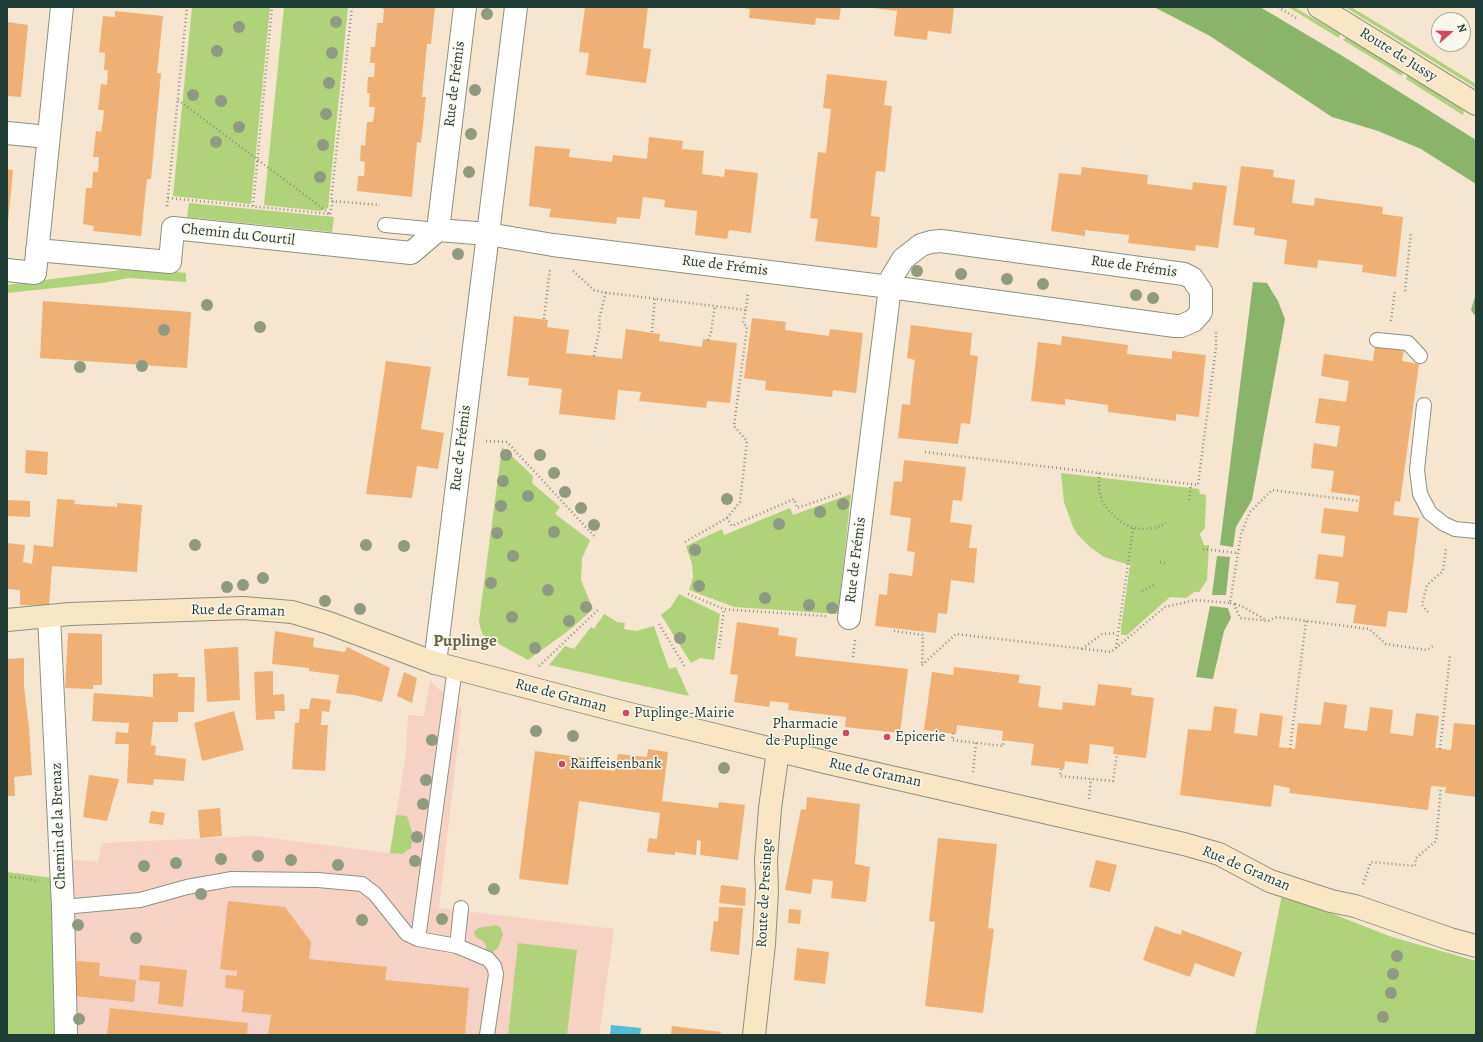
<!DOCTYPE html>
<meta charset="utf-8">
<style>
body{margin:0}
#map{position:relative;width:1483px;height:1042px;overflow:hidden;background:#f6e6cf;font-family:Alegreya,serif}
canvas{display:block}
.frame{position:absolute;inset:0;border:8px solid #1f3d34;pointer-events:none}
.north{position:absolute;left:1431px;top:12px;width:40px;height:40px;box-sizing:border-box;background:#fbf7ec;border:1px solid #a3ada2;border-radius:50%;rotate:70deg;font-size:11px;font-weight:700;line-height:16px;text-align:center;color:#1f3d34}
.north::after{content:'';display:block;margin:auto;width:14px;height:18px;background:#d1495b;clip-path:polygon(50% 0,100% 100%,50% 72%,0 100%)}
</style>
<div id="map">
<canvas width="1483" height="1042"></canvas>
<div class="frame"></div>
<div class="north">N</div>
</div>
<script>
const context = document.querySelector('canvas').getContext('2d');
context.lineJoin = 'round';
function paint(path, color) { context.fillStyle = color; context.fill(path, 'evenodd'); }
const toPath = rows => new Path2D(rows.map(r => 'M' + r).join(''));
function stroke(path, color, width, dash) { context.strokeStyle = color; context.lineWidth = width; context.lineCap = dash ? 'butt' : 'round'; context.setLineDash(dash || []); context.stroke(path); }
function label(font, color, halo, rows, align = 'center') {
  context.font = font + ' Alegreya,serif'; context.lineWidth = 3; context.setLineDash([]); context.textBaseline = 'middle'; context.strokeStyle = halo; context.fillStyle = color; for (const [text, x, y, turn = 0] of rows) {
    context.save(); context.translate(x, y); context.rotate((+turn || 0) * Math.PI / 180); context.textAlign = isNaN(turn) ? turn : align; if (halo) context.strokeText(text, 0, 0); context.fillText(text, 0, 0); context.restore();
  }
}
const built = toPath([
 [430,681,462,708,439,908,614,929,599,1035,73,1035,66,859,98,862,102,843,255,836,390,853,406,754,408,715,424,716]
]);
const green = toPath([
 [192,7,270,7,251,204,173,196],
 [284,7,348,7,328,208,320,211,264,205],
 [1288,7,1294,7,1340,34,1339,38],
 [1345,7,1351,7,1394,33,1476,84,1476,88],
 [1346,37,1403,72,1402,76,1343,40],
 [1408,75,1464,111,1463,115,1406,79],
 [189,203,334,217,332,232,187,217],
 [136,268,186,273,186,282,129,278,102,283,7,293,7,285],
 [502,447,533,476,532,483,560,507,555,514,590,540,582,559,581,580,593,609,572,628,528,660,483,635,480,627,479,621],
 [1061,473,1199,489,1200,494,1206,495,1205,528,1200,534,1204,545,1209,545,1207,580,1199,592,1194,592,1186,598,1170,597,1127,635,1121,635,1121,628,1130,565,1104,557,1090,547,1077,534,1073,527,1064,502],
 [851,494,838,614,734,607,689,590,693,577,692,564,686,546,722,529,724,535,790,508,793,515],
 [679,594,720,614,714,660,700,658,691,663,661,615,671,607],
 [604,614,617,622,625,623,624,629,636,631,654,626,669,669,676,667,689,696,549,665,565,646,574,649,591,627,594,629],
 [396,815,407,816,413,835,411,848,402,854,390,853],
 [7,872,53,878,57,1035,7,1035],
 [1282,894,1392,937,1476,961,1476,1035,1255,1035],
 [496,925,500,927,503,934,498,948,492,953,488,952,484,942,476,937,474,932,478,928],
 [518,943,577,950,567,1035,508,1035]
]);
const forest = toPath([
 [1154,7,1260,7,1341,55,1476,140,1476,184,1421,149,1378,131,1332,117,1210,36],
 [1253,282,1267,283,1278,301,1285,319,1252,500,1236,527,1233,547,1220,545],
 [1476,293,1476,317,1471,310],
 [1217,556,1230,557,1226,595,1212,595],
 [1210,606,1228,608,1231,618,1224,631,1213,679,1196,677]
]);
const water = toPath([
 [611,1025,641,1028,640,1035,610,1035]
]);
const building = toPath([
 [377,7,435,7,431,44,427,44,422,97,426,97,421,143,417,142,412,197,357,191,358,176,364,176,365,162,360,161,361,145,365,146,367,122,373,122,375,107,369,107,370,93,367,93,368,77,374,77,375,63,370,63,371,47,375,47,377,23,383,23,384,9],
 [585,7,648,7,643,48,651,49,646,83,586,75,589,53,579,52],
 [738,7,841,7,839,20,816,18,815,25,749,18,750,9],
 [865,7,954,7,951,34,928,31,927,40,894,36,897,11],
 [115,11,163,16,157,73,161,73,151,179,147,179,141,236,93,231,94,226,83,224,86,188,92,188,93,172,98,172,99,157,93,157,96,131,101,132,103,121,104,110,98,110,101,84,107,85,108,70,104,70,105,53,99,52,103,16,115,17],
 [7,22,28,25,21,97,7,96],
 [827,74,887,81,884,105,892,106,885,172,876,171,871,216,880,217,877,248,815,241,818,219,810,218,818,152,826,153,831,109,823,108],
 [649,137,683,141,682,149,704,151,702,174,724,177,725,169,758,173,751,233,729,230,727,239,695,235,697,211,664,207,665,200,643,197,640,219,617,217,616,224,549,217,551,209,529,206,535,146,570,149,569,157,612,162,613,155,647,159],
 [1241,166,1274,170,1273,177,1295,180,1292,203,1314,206,1315,198,1383,207,1382,214,1403,217,1396,277,1362,272,1363,265,1318,260,1317,268,1284,264,1287,240,1254,235,1255,228,1233,225],
 [1082,167,1148,175,1147,184,1192,190,1193,182,1227,186,1218,248,1196,245,1195,251,1128,243,1129,235,1085,230,1085,236,1051,231,1059,173,1081,175],
 [7,169,13,170,8,222,7,222],
 [43,301,191,312,187,368,40,358],
 [514,316,548,320,547,327,569,330,566,353,622,359,626,329,660,334,659,341,702,347,703,339,737,343,730,403,707,401,706,408,639,401,641,392,618,390,615,420,559,414,562,389,528,385,529,378,507,376],
 [752,318,786,322,785,330,829,336,830,329,863,333,856,393,833,390,832,397,765,390,766,381,744,378],
 [911,325,972,333,970,355,978,356,970,424,961,423,958,444,898,438,902,404,910,405,912,383,915,360,907,358],
 [1062,336,1128,345,1127,354,1172,359,1172,351,1206,355,1199,417,1176,414,1176,421,1108,412,1108,405,1065,399,1065,405,1031,401,1038,342,1061,345],
 [1375,345,1404,349,1402,361,1419,364,1400,502,1395,501,1393,515,1419,518,1407,613,1388,611,1386,627,1353,623,1356,605,1336,603,1339,582,1315,579,1318,554,1343,557,1345,536,1321,533,1324,508,1358,512,1360,496,1331,492,1334,471,1311,468,1314,443,1337,447,1340,426,1315,423,1319,398,1346,402,1349,381,1321,376,1324,354,1373,361],
 [386,361,431,367,421,429,444,433,438,469,417,466,412,498,366,494],
 [26,450,48,452,47,475,25,473],
 [904,460,966,467,962,501,953,500,950,522,972,525,969,548,977,548,974,583,951,580,947,614,938,613,936,633,875,626,879,594,887,595,889,573,912,576,915,552,907,551,911,518,890,515,894,481,902,482],
 [57,499,75,500,74,504,117,507,117,503,142,505,137,572,52,566,49,606,20,605,20,590,7,589,7,543,25,545,23,562,32,564,34,545,53,547],
 [8,500,30,501,30,517,7,516],
 [737,622,779,628,778,635,797,638,795,656,908,669,900,733,845,727,846,717,788,710,789,703,770,701,769,707,734,702,738,675,730,674],
 [275,631,314,638,313,647,345,652,347,647,390,668,382,702,354,695,336,693,339,675,309,671,309,668,272,664],
 [68,633,102,634,102,685,93,685,93,689,65,688],
 [238,647,240,700,207,702,204,649],
 [24,658,24,687,29,728,32,775,14,777,15,796,7,796,7,659],
 [954,667,1020,675,1018,683,1041,686,1038,707,1062,710,1063,702,1095,706,1098,684,1132,688,1131,695,1154,698,1146,758,1113,754,1114,747,1090,744,1088,764,1065,761,1064,769,1031,765,1034,744,1002,740,1003,731,957,725,956,734,924,730,932,672,953,675],
 [273,671,273,695,284,694,285,711,274,711,275,719,256,720,254,672],
 [404,672,417,678,412,703,397,696],
 [178,673,178,677,195,677,194,712,178,712,178,722,153,722,151,745,156,746,155,755,186,759,184,781,154,779,153,785,127,783,129,744,115,744,116,732,128,733,129,723,92,721,94,693,153,697,153,674],
 [311,698,331,700,329,712,322,711,321,725,328,725,325,771,292,769,295,723,299,723,300,709,309,709],
 [1324,702,1347,705,1344,728,1367,731,1370,707,1393,710,1390,733,1413,736,1416,713,1439,716,1435,748,1451,750,1454,723,1476,725,1476,797,1445,793,1446,787,1431,786,1428,810,1289,793,1290,788,1274,785,1271,807,1180,795,1188,729,1211,731,1214,706,1237,709,1234,733,1257,736,1260,713,1283,716,1279,747,1295,749,1298,723,1321,725],
 [234,711,244,750,202,761,194,723],
 [648,749,668,752,662,801,718,808,719,802,745,805,738,860,700,855,701,841,697,840,696,855,675,852,675,855,647,852,649,838,657,839,660,813,579,801,568,885,519,879,535,751,585,758,584,767,615,771,618,754,647,757],
 [89,775,119,779,107,821,83,817],
 [807,797,860,804,855,864,870,867,866,902,831,898,833,881,813,879,811,894,785,890,801,809,806,810],
 [220,808,222,836,200,838,198,810],
 [151,811,165,813,163,825,149,823],
 [938,838,997,844,988,928,994,929,983,1013,925,1006,935,922,929,921],
 [1096,860,1117,865,1110,892,1089,887],
 [721,885,746,888,745,906,719,903],
 [228,901,285,907,311,942,309,959,387,967,385,980,469,988,465,1035,268,1035,271,1015,242,1012,244,990,225,988,226,975,237,976,237,971,220,969],
 [719,907,743,908,739,955,710,951,714,921,718,922],
 [789,909,801,910,800,924,788,923],
 [1155,926,1181,935,1182,930,1242,952,1234,977,1195,963,1190,977,1143,960],
 [797,948,829,952,825,984,794,980],
 [77,961,100,963,99,976,136,980,134,1002,73,996],
 [140,965,187,970,183,1007,158,1004,160,982,139,980],
 [110,1008,248,1023,247,1035,107,1035],
 [672,1026,721,1032,720,1035,671,1035]
]);
const path = toPath([
 [352,7,331,201,380,205],
 [1278,7,1298,19],
 [168,198,330,214,178,100],
 [167,206,187,7],
 [253,206,272,7],
 [330,214,333,200],
 [573,271,594,290,601,292,746,310,748,292],
 [1405,291,1411,232],
 [544,319,550,269],
 [1391,321,1395,290],
 [652,332,655,298],
 [708,340,711,332,715,306],
 [594,356,600,326,599,319,606,292],
 [486,441,507,442,594,536],
 [925,452,1198,485,1216,347,1216,332],
 [1099,473,1099,489,1102,501,1108,510,1121,522,1133,528,1141,529,1156,528,1166,523],
 [1189,500,1191,484],
 [727,518,740,502,747,441,734,426,747,327,743,323,746,310],
 [685,542,727,518,732,526,794,499,797,508,841,493],
 [1203,549,1238,553],
 [1160,562,1167,564],
 [1142,591,1154,585],
 [688,594,724,609,734,610,826,616],
 [1230,603,1234,604,1240,618,1268,621,1277,617,1369,629,1386,644,1427,650,1433,646],
 [1235,604,1243,607,1266,620],
 [1428,612,1422,605,1427,585,1443,571,1446,547],
 [659,624,685,667],
 [894,631,923,635,922,665],
 [719,648,724,609],
 [1116,648,1133,528],
 [1082,649,1102,634,1117,633],
 [853,657,855,640],
 [922,665,956,634,1111,652,1165,607,1195,600,1230,603,1241,534,1250,512,1272,490,1359,501],
 [539,666,598,610],
 [953,733,952,740,1003,746,1004,740],
 [1290,749,1306,621],
 [1440,749,1450,655],
 [1061,769,1060,776,1113,781,1117,754],
 [973,772,976,743],
 [1089,799,1091,779],
 [7,876,39,881],
 [1363,884,1371,862,1415,866,1416,858,1436,841,1441,787]
]);
const lane = toPath([
 [385,225,438,230],
 [1377,340,1408,343,1420,356],
 [1424,405,1417,470,1420,494,1430,513,1444,524,1455,529,1476,531],
 [63,907,140,900,187,887,232,879,318,880,362,884,375,894,407,934,418,939,457,946],
 [461,908,457,946,488,959,494,966,496,974,487,1035],
 [418,939,455,668]
]);
const street = toPath([
 [465,7,438,230,488,234,553,245,890,287,849,618],
 [7,133,48,137],
 [941,241,1184,274,1192,278,1201,291,1201,312,1193,321,1181,326,1175,326,890,287,892,277,903,259,921,245,931,242,941,241],
 [37,250,170,262,173,228,411,253,438,230],
 [7,270,35,273,62,7],
 [49,616,63,907,66,1035],
 [435,663,516,7]
]);
const secondary = toPath([
 [1319,7,1476,104],
 [7,620,70,614,243,608,292,612,329,623,435,663,626,713,829,763,1184,844,1219,854,1270,881,1331,901,1355,906,1450,939,1476,946],
 [754,1035,764,944,767,891,766,860,770,808,778,751]
]);
const trees = [
 [487,14],
 [336,22],
 [239,27],
 [217,51],
 [332,53],
 [329,83],
 [475,90],
 [193,95],
 [221,101],
 [326,114],
 [239,127],
 [471,134],
 [216,142],
 [323,145],
 [469,172],
 [320,177],
 [458,254],
 [917,271],
 [961,274],
 [1007,279],
 [1043,284],
 [1136,295],
 [1153,298],
 [207,305],
 [260,327],
 [164,330],
 [142,366],
 [80,367],
 [506,455],
 [540,455],
 [554,473],
 [503,481],
 [565,492],
 [528,496],
 [727,499],
 [843,504],
 [501,506],
 [581,508],
 [820,512],
 [779,524],
 [594,525],
 [554,532],
 [497,533],
 [195,545],
 [366,545],
 [404,546],
 [695,550],
 [513,556],
 [263,578],
 [491,583],
 [243,585],
 [699,586],
 [227,587],
 [548,590],
 [765,598],
 [325,601],
 [809,605],
 [586,607],
 [832,608],
 [360,609],
 [512,617],
 [569,621],
 [680,638],
 [535,648],
 [536,731],
 [573,736],
 [432,740],
 [724,768],
 [426,780],
 [423,804],
 [417,837],
 [258,856],
 [221,859],
 [291,860],
 [415,861],
 [176,863],
 [338,865],
 [144,866],
 [494,889],
 [201,894],
 [442,919],
 [362,920],
 [78,925],
 [136,938],
 [1397,956],
 [1393,974],
 [1391,993],
 [1383,1017],
 [79,1019]
];
const markers = [
 [626,713,4,"#d1495b"],
 [846,733,4,"#d1495b"],
 [887,737,4,"#d1495b"],
 [562,764,4,"#d1495b"]
];
const streetNames = [
 ["Route de Jussy",1398,55,32],
 ["Rue de Frémis",455,84,-83],
 ["Chemin du Courtil",238,235,6],
 ["Rue de Frémis",725,266,7],
 ["Rue de Frémis",1134,267,8],
 ["Rue de Frémis",461,448,-83],
 ["Rue de Frémis",856,560,-83],
 ["Rue de Graman",238,611,1],
 ["Rue de Graman",561,696,15],
 ["Rue de Graman",875,773,12],
 ["Chemin de la Brenaz",59,826,-92],
 ["Rue de Graman",1246,869,23],
 ["Route de Presinge",765,893,-87]
];
const poiNames = [
 ["Puplinge-Mairie",634,713],
 ["Pharmacie",838,724,"right"],
 ["de Puplinge",838,741,"right"],
 ["Epicerie",895,737],
 ["Raiffeisenbank",570,764]
];
const quarterNames = [
 ["Puplinge",465,642]
];
paint(built, '#f6d2c5');
paint(green, '#afd27b');
paint(forest, '#8bb46b');
paint(water, '#56bdd4');
paint(building, '#eeb074');
stroke(lane, '#8a9282', 16);
stroke(street, '#8a9282', 24);
stroke(secondary, '#8a9282', 24);
stroke(path, '#8a9282', 2.5, [1, 3]);
stroke(lane, '#fff', 14);
stroke(street, '#fff', 22);
stroke(secondary, '#f9e7c3', 22);
context.fillStyle = '#909a81';
for (const [x, y] of trees) { context.beginPath(); context.arc(x, y, 6, 0, 2 * Math.PI); context.fill(); }
for (const [x, y, r, color] of markers) { const dot = new Path2D(); dot.arc(x, y, r, 0, 2 * Math.PI); context.fillStyle = color; context.fill(dot); stroke(dot, '#fbf7ec', 1.5); }
label('15px', '#1f3d34', '#fbf7ec', streetNames);
label('15px', '#1f3d34', '#fbf7ec', poiNames, 'left');
label('bold 17px', '#67654a', '#fbf7ec', quarterNames);
</script>
